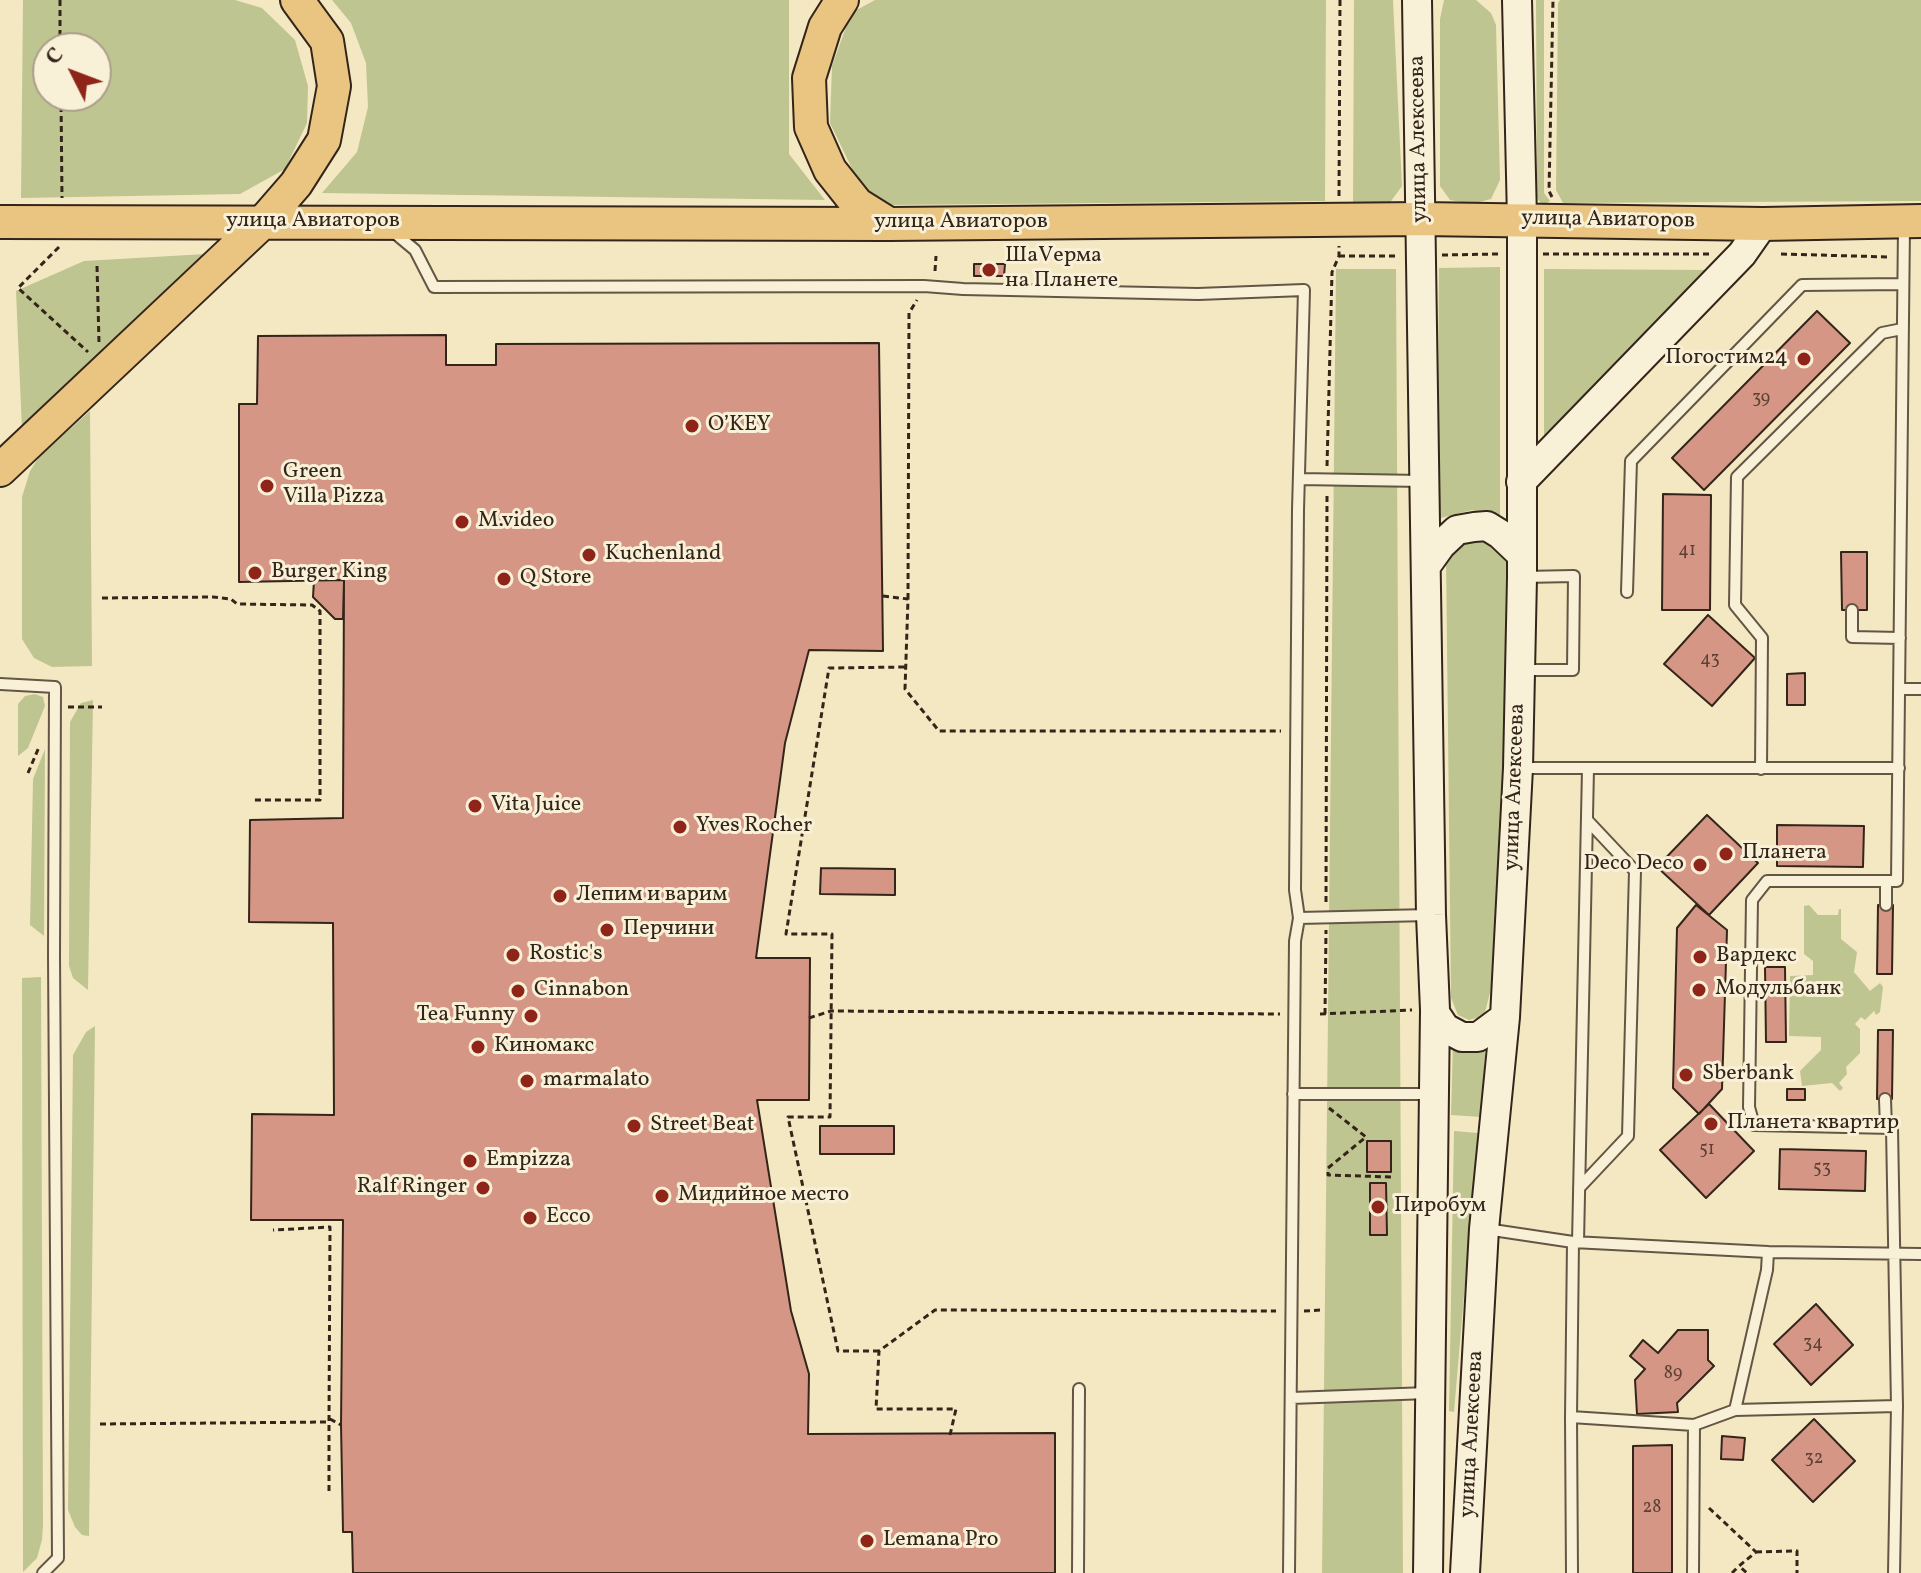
<!DOCTYPE html>
<meta charset="utf-8">
<style>
body{margin:0}
#map{position:relative;width:1921px;height:1573px;overflow:hidden;background:#f4e8c2;font-family:Vollkorn,serif}
canvas{display:block}
.north{position:absolute;left:32px;top:32px;width:80px;height:80px;box-sizing:border-box;background:#f8f0d7;border:2px solid #aa9f8c;border-radius:50%;rotate:312deg;font-size:22px;font-weight:700;line-height:32px;text-align:center;color:#34251b}
.north::after{content:'';display:block;margin:auto;width:28px;height:36px;background:#8f2418;clip-path:polygon(50% 0,100% 100%,50% 72%,0 100%)}
</style>
<div id="map">
<canvas width="1921" height="1573"></canvas>
<div class="north">С</div>
</div>
<script>
const context = document.querySelector('canvas').getContext('2d');
context.lineJoin = 'round';
function paint(path, color) { context.fillStyle = color; context.fill(path, 'evenodd'); }
const toPath = rows => new Path2D(rows.map(r => 'M' + r).join(''));
function stroke(path, color, width, dash) { context.strokeStyle = color; context.lineWidth = width; context.lineCap = dash ? 'butt' : 'round'; context.setLineDash(dash || []); context.stroke(path); }
function label(font, color, halo, rows, align = 'center') {
  context.font = font + ' Vollkorn,serif'; context.lineWidth = 6; context.setLineDash([]); context.textBaseline = 'middle'; context.strokeStyle = halo; context.fillStyle = color; for (const [text, x, y, turn = 0] of rows) {
    context.save(); context.translate(x, y); context.rotate((+turn || 0) * Math.PI / 180); context.textAlign = isNaN(turn) ? turn : align; if (halo) context.strokeText(text, 0, 0); context.fillText(text, 0, 0); context.restore();
  }
}
const green = toPath([
 [23,0,235,0,262,8,295,40,308,86,307,123,285,169,240,194,21,198],
 [48,48,96,48,96,96,48,96],
 [332,0,789,0,789,154,825,200,322,193,357,152,368,107,366,63,351,23],
 [875,0,1326,0,1325,201,889,205,875,198,854,173,830,123,832,66,851,13],
 [1354,0,1393,0,1402,186,1386,208,1353,207],
 [1444,0,1476,0,1491,13,1496,25,1500,180,1491,199,1472,204,1450,200,1440,186,1440,19],
 [1536,0,1544,0,1544,193,1550,201,1543,206,1537,198],
 [1560,0,1921,0,1921,201,1563,203,1556,190,1558,3],
 [206,254,22,430,16,291,84,261],
 [1500,267,1500,517,1472,510,1437,519,1439,268],
 [1336,269,1396,269,1403,1573,1322,1573],
 [1544,269,1709,270,1544,439],
 [90,411,92,666,52,667,34,658,22,639,22,497,30,471,39,457],
 [1473,533,1506,554,1505,758,1492,985,1484,1016,1469,1020,1458,1015,1451,998,1446,558],
 [35,694,43,697,45,706,28,748,18,756,18,704,25,696],
 [93,700,88,990,73,978,69,966,70,722,81,703],
 [45,749,44,936,30,925,33,779],
 [1809,905,1818,915,1838,915,1839,909,1841,909,1841,939,1857,952,1854,972,1870,991,1880,983,1883,987,1880,1012,1876,1015,1874,1011,1865,1020,1861,1017,1855,1024,1860,1029,1860,1053,1846,1067,1847,1074,1839,1083,1843,1088,1840,1091,1832,1083,1802,1086,1800,1071,1821,1050,1821,1037,1789,1036,1790,976,1813,975,1813,961,1804,954,1804,906],
 [41,977,43,1525,42,1540,37,1558,23,1572,22,978],
 [95,1026,89,1536,82,1535,75,1527,68,1510,73,1055,86,1032],
 [1453,1041,1486,1041,1481,1117,1451,1115],
 [1454,1131,1478,1133,1454,1412,1449,1411]
]);
const building = toPath([
 [974,264,1005,264,1004,276,974,276,974,264],
 [1817,311,1850,343,1704,490,1672,458,1817,311],
 [446,335,446,365,496,365,496,344,879,343,883,651,809,650,785,743,756,958,810,958,809,1100,757,1100,791,1311,809,1374,808,1434,1055,1433,1055,1573,353,1573,352,1532,343,1532,341,1425,343,1220,251,1220,252,1114,334,1115,333,923,249,922,250,820,343,818,344,580,239,582,239,404,257,404,258,336,446,335],
 [1663,494,1711,495,1710,610,1662,610,1663,494],
 [1841,552,1867,552,1867,610,1842,610,1841,552],
 [314,580,344,580,343,619,335,619,313,597,314,580],
 [1708,615,1755,658,1712,706,1664,664,1708,615],
 [1805,673,1805,705,1787,705,1787,674,1805,673],
 [1707,815,1758,863,1709,915,1657,867,1707,815],
 [1777,825,1864,826,1863,867,1777,866,1777,825],
 [821,868,895,869,895,895,820,894,821,868],
 [1696,905,1727,930,1722,1089,1699,1114,1673,1088,1677,928,1696,905],
 [1878,905,1893,905,1892,974,1877,974,1878,905],
 [1765,967,1785,967,1786,1042,1766,1042,1765,967],
 [1878,1030,1893,1030,1892,1099,1877,1099,1878,1030],
 [1787,1089,1805,1089,1805,1100,1787,1100,1787,1089],
 [1709,1104,1754,1151,1706,1198,1660,1150,1709,1104],
 [820,1126,894,1126,894,1154,820,1154,820,1126],
 [1367,1141,1391,1141,1391,1172,1367,1172,1367,1141],
 [1780,1149,1866,1151,1865,1191,1779,1189,1780,1149],
 [1370,1183,1386,1183,1387,1235,1370,1235,1370,1183],
 [1816,1304,1853,1345,1811,1385,1774,1344,1816,1304],
 [1678,1330,1708,1330,1708,1360,1714,1366,1677,1403,1678,1412,1637,1414,1635,1380,1645,1369,1630,1356,1643,1340,1658,1353,1678,1330],
 [1814,1419,1855,1461,1813,1502,1772,1460,1814,1419],
 [1722,1436,1745,1438,1743,1460,1721,1459,1722,1436],
 [1672,1445,1672,1573,1633,1573,1633,1446,1672,1445]
]);
const path = toPath([
 [60,0,60,48],
 [61,96,62,198],
 [1339,196,1340,0],
 [1552,197,1549,191,1553,0],
 [59,247,18,288,88,352],
 [1543,254,1711,254],
 [1781,254,1890,257],
 [1442,255,1499,254],
 [1339,256,1399,256],
 [97,266,99,343],
 [935,271,936,256],
 [1327,466,1332,272,1339,256,1339,246],
 [883,596,908,599,905,689,939,731,1281,731],
 [102,598,213,597,231,599,237,604,312,605,320,611,320,800,251,800],
 [908,599,909,313,917,300],
 [68,707,102,707],
 [28,773,39,747],
 [1326,902,1327,494],
 [1320,1014,1412,1010],
 [1325,1014,1326,930],
 [809,1018,831,1011,1280,1014],
 [1329,1108,1366,1137,1328,1168,1328,1175,1391,1177],
 [1304,1311,1321,1310],
 [879,1351,838,1351,788,1117,830,1117,832,934,786,934,829,668,906,667],
 [330,1419,341,1425],
 [100,1424,329,1422,330,1227,273,1230],
 [950,1435,956,1409,876,1409,879,1351,935,1310,1276,1311],
 [329,1491,329,1422],
 [1709,1508,1756,1552,1739,1566,1747,1573],
 [1756,1552,1797,1551,1797,1573],
 [1732,1573,1739,1566]
]);
const lane = toPath([
 [391,230,415,250,434,287,924,286,963,289,1198,294,1304,290,1298,510,1295,890,1299,918,1295,941,1289,1573],
 [1300,479,1422,481],
 [1627,592,1631,461,1802,285,1902,284],
 [1852,610,1852,637,1900,638],
 [1522,670,1573,670,1574,576,1523,577],
 [0,684,55,687,54,955,58,1558,43,1573],
 [1900,689,1921,689],
 [1520,768,1899,768],
 [1761,769,1762,638,1735,605,1737,477,1882,333,1902,329],
 [1886,905,1886,881],
 [1299,918,1429,915],
 [1293,1094,1431,1094],
 [1885,1099,1886,1128],
 [1579,1188,1628,1136,1635,871,1587,820],
 [1486,1229,1573,1242,1768,1252,1921,1254],
 [1573,1242,1571,1417,1694,1425,1693,1573],
 [1578,1242,1588,769],
 [1291,1398,1428,1393],
 [1735,1410,1767,1270,1768,1252],
 [1571,1417,1572,1573],
 [1694,1425,1735,1410,1897,1406],
 [1078,1573,1079,1389],
 [1894,1573,1897,1406,1892,1128,1754,1125,1749,1107,1752,900,1767,881,1897,881,1904,227]
]);
const secondary = toPath([
 [1417,0,1431,915,1435,1010,1428,1573],
 [1521,482,1742,254,1763,224],
 [1426,566,1441,545,1457,530,1474,527,1487,526,1500,534,1521,554],
 [1435,1013,1445,1028,1462,1037,1478,1037,1505,1017],
 [1465,1573,1484,1229,1505,1017,1518,768,1522,577,1522,219,1517,0]
]);
const primary = toPath([
 [842,0,825,27,809,78,811,127,830,170,857,204,889,224],
 [0,222,889,224,1421,219,1763,224,1921,221],
 [0,470,263,222,296,184,324,140,334,86,327,41,297,0]
]);
const markers = [
 [989,270,8,"#8f2418"],
 [1804,359,8,"#8f2418"],
 [692,426,8,"#8f2418"],
 [267,486,8,"#8f2418"],
 [462,522,8,"#8f2418"],
 [589,555,8,"#8f2418"],
 [255,573,8,"#8f2418"],
 [504,579,8,"#8f2418"],
 [475,806,8,"#8f2418"],
 [680,827,8,"#8f2418"],
 [1726,854,8,"#8f2418"],
 [1700,865,8,"#8f2418"],
 [560,896,8,"#8f2418"],
 [607,930,8,"#8f2418"],
 [513,955,8,"#8f2418"],
 [1700,957,8,"#8f2418"],
 [1699,990,8,"#8f2418"],
 [518,991,8,"#8f2418"],
 [531,1016,8,"#8f2418"],
 [478,1047,8,"#8f2418"],
 [1686,1075,8,"#8f2418"],
 [527,1081,8,"#8f2418"],
 [1711,1124,8,"#8f2418"],
 [634,1126,8,"#8f2418"],
 [470,1161,8,"#8f2418"],
 [483,1188,8,"#8f2418"],
 [662,1196,8,"#8f2418"],
 [1378,1207,8,"#8f2418"],
 [530,1218,8,"#8f2418"],
 [867,1541,8,"#8f2418"]
];
const numberNames = [
 ["39",1761,400],
 ["41",1687,552],
 ["43",1710,661],
 ["51",1707,1151],
 ["53",1822,1170],
 ["34",1813,1345],
 ["89",1673,1375],
 ["32",1814,1460],
 ["28",1652,1509]
];
const streetNames = [
 ["улица Алексеева",1420,139,-91],
 ["улица Авиаторов",1608,221,1],
 ["улица Авиаторов",313,222],
 ["улица Авиаторов",961,223],
 ["улица Алексеева",1516,787,-88],
 ["улица Алексеева",1473,1434,-87]
];
const poiNames = [
 ["ШаVерма",1005,257],
 ["на Планете",1005,282],
 ["Погостим24",1788,359,"right"],
 ["O’KEY",708,426],
 ["Green",283,473],
 ["Villa Pizza",283,498],
 ["M.video",478,522],
 ["Kuchenland",605,555],
 ["Burger King",271,573],
 ["Q Store",520,579],
 ["Vita Juice",491,806],
 ["Yves Rocher",696,827],
 ["Планета",1742,854],
 ["Deco Deco",1684,865,"right"],
 ["Лепим и варим",576,896],
 ["Перчини",623,930],
 ["Rostic's",529,955],
 ["Вардекс",1716,957],
 ["Модульбанк",1715,990],
 ["Cinnabon",534,991],
 ["Tea Funny",515,1016,"right"],
 ["Киномакс",494,1047],
 ["Sberbank",1702,1075],
 ["marmalato",543,1081],
 ["Планета квартир",1727,1124],
 ["Street Beat",650,1126],
 ["Empizza",486,1161],
 ["Ralf Ringer",467,1188,"right"],
 ["Мидийное место",678,1196],
 ["Пиробум",1394,1207],
 ["Ecco",546,1218],
 ["Lemana Pro",883,1541]
];
paint(green, '#bfc590');
paint(building, '#d69685');
stroke(building, '#34251b', 2);
stroke(lane, '#645645', 14);
stroke(secondary, '#34251b', 32);
stroke(primary, '#34251b', 36);
stroke(path, '#34251b', 3, [6, 4]);
stroke(lane, '#f8f0d7', 10);
stroke(secondary, '#f8f0d7', 28);
stroke(primary, '#eac481', 32);
for (const [x, y, r, color] of markers) { const dot = new Path2D(); dot.arc(x, y, r, 0, 2 * Math.PI); context.fillStyle = color; context.fill(dot); stroke(dot, '#f8f0d7', 3); }
label('18px', '#5c4136', null, numberNames);
label('22px', '#34251b', '#f8f0d7', streetNames);
label('22px', '#34251b', '#f8f0d7', poiNames, 'left');
</script>
